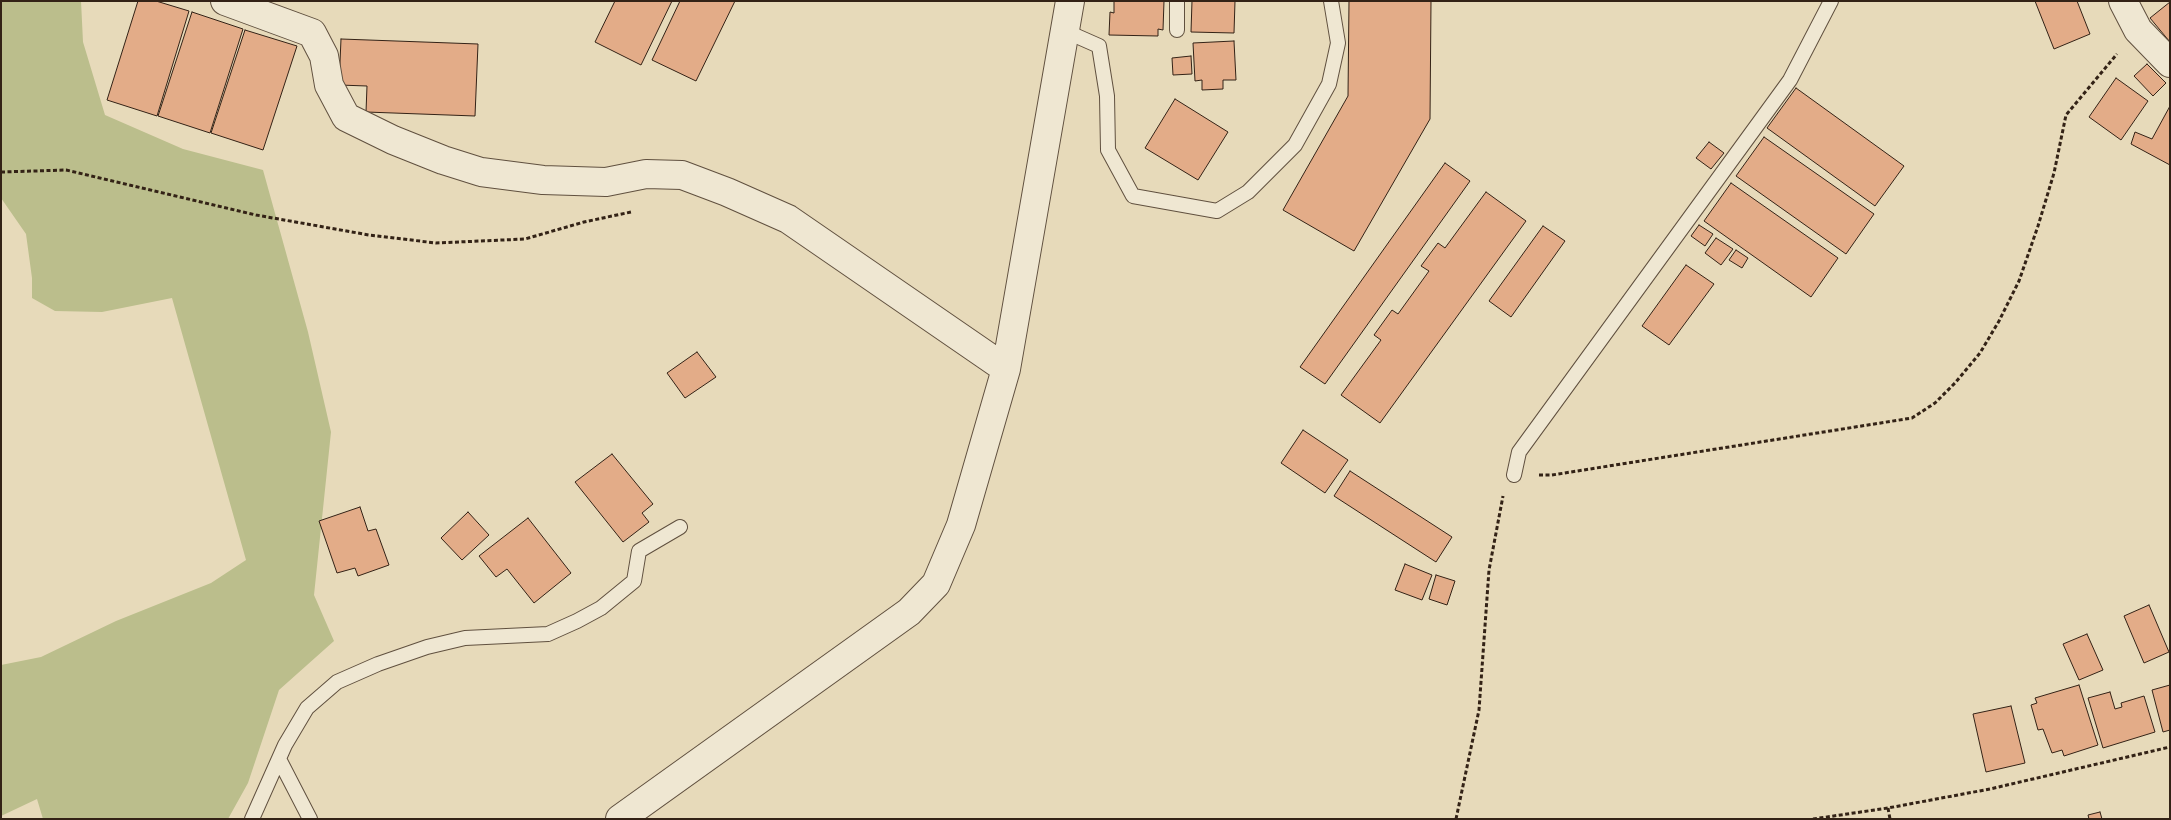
<!DOCTYPE html>
<style>
body{margin:0}
#map{position:relative;width:2171px;height:820px;overflow:hidden;background:#e7daba;font-family:"IM FELL Great Primer",serif}
canvas{display:block}
.frame{position:absolute;inset:0;border:2px solid #332216;pointer-events:none}
</style>
<div id="map">
<canvas width="2171" height="820"></canvas>
<div class="frame"></div>
</div>
<script>
const context = document.querySelector('canvas').getContext('2d');
context.lineJoin = 'round';
function paint(path, color) { context.fillStyle = color; context.fill(path, 'evenodd'); }
const toPath = rows => new Path2D(rows.map(r => 'M' + r).join(''));
function stroke(path, color, width, dash) { context.strokeStyle = color; context.lineWidth = width; context.lineCap = dash ? 'butt' : 'round'; context.setLineDash(dash || []); context.stroke(path); }
const green = toPath([
 [1,1,81,1,83,42,105,115,183,149,263,170,308,332,331,432,314,595,334,641,279,690,248,783,228,819,43,819,37,799,1,816,1,665,41,657,116,621,211,583,246,560,172,298,102,312,55,311,32,298,32,278,26,234,1,198]
]);
const building = toPath([
 [138,1,156,1,189,11,157,116,107,100,138,1],
 [615,1,672,1,641,65,595,42,615,1],
 [680,1,735,1,696,81,652,60,680,1],
 [1114,1,1164,1,1163,30,1158,29,1158,36,1109,35,1110,12,1114,13,1114,1],
 [1192,1,1235,1,1234,33,1191,32,1192,1],
 [1349,1,1431,1,1430,119,1354,251,1283,210,1348,96,1349,1],
 [2035,1,2077,1,2090,34,2054,49,2035,1],
 [2170,2,2170,42,2150,18,2170,2],
 [192,12,243,29,210,133,158,116,192,12],
 [245,30,297,46,263,150,211,133,245,30],
 [341,39,478,44,475,116,366,112,367,86,339,85,341,39],
 [1234,41,1236,80,1223,80,1223,89,1202,90,1202,80,1195,81,1193,43,1234,41],
 [1191,56,1192,74,1173,75,1172,58,1191,56],
 [2147,64,2166,83,2153,96,2134,76,2147,64],
 [2116,78,2148,101,2121,140,2089,117,2116,78],
 [1796,88,1904,166,1875,206,1767,128,1796,88],
 [1175,99,1228,132,1198,180,1145,148,1175,99],
 [2170,106,2170,165,2131,144,2135,132,2152,139,2170,106],
 [1764,137,1874,214,1846,254,1736,176,1764,137],
 [1709,142,1724,153,1711,169,1696,158,1709,142],
 [1445,163,1470,181,1325,384,1300,367,1445,163],
 [1731,183,1838,258,1811,297,1704,221,1731,183],
 [1486,192,1526,221,1380,423,1341,395,1381,340,1374,335,1392,310,1398,314,1429,271,1421,266,1438,243,1445,248,1486,192],
 [1699,225,1713,234,1705,246,1691,236,1699,225],
 [1543,226,1565,241,1511,317,1489,301,1543,226],
 [1716,238,1733,249,1721,265,1705,253,1716,238],
 [1736,250,1748,258,1742,268,1729,260,1736,250],
 [1686,265,1714,284,1669,345,1642,326,1686,265],
 [697,352,716,377,685,398,667,373,697,352],
 [1303,430,1348,460,1325,493,1281,463,1303,430],
 [612,454,653,504,642,513,649,522,623,542,575,482,612,454],
 [1350,471,1452,537,1436,562,1334,496,1350,471],
 [360,507,368,531,376,529,389,565,358,576,355,568,337,573,319,521,360,507],
 [468,512,489,535,462,560,441,538,468,512],
 [528,518,571,573,534,603,507,569,496,577,479,556,528,518],
 [1405,564,1432,575,1422,600,1395,590,1405,564],
 [1436,575,1455,581,1447,605,1429,599,1436,575],
 [2149,605,2169,652,2144,663,2124,616,2149,605],
 [2087,634,2103,670,2079,680,2063,644,2087,634],
 [2079,685,2098,745,2064,756,2062,750,2052,753,2043,729,2038,730,2031,705,2037,703,2035,698,2079,685],
 [2170,685,2170,730,2163,732,2152,690,2170,685],
 [2110,692,2115,709,2122,707,2121,703,2144,696,2155,732,2103,748,2088,698,2110,692],
 [2011,706,2025,763,1986,772,1973,714,2011,706],
 [2100,812,2102,819,2089,819,2088,815,2100,812]
]);
const path = toPath([
 [1,172,66,170,256,215,369,235,436,243,525,239,584,222,631,212],
 [1539,475,1552,475,1912,418,1935,403,1955,383,1980,353,1999,321,2019,281,2038,226,2054,173,2066,115,2117,54],
 [1888,808,1890,819],
 [1456,819,1479,710,1489,570,1503,496],
 [1813,819,1888,808,1990,789,2170,747]
]);
const lane = toPath([
 [1177,30,1177,1],
 [1065,31,1099,46,1107,96,1108,150,1133,196,1217,211,1248,192,1295,145,1329,84,1338,43,1331,1],
 [1514,475,1519,452,1790,80,1831,1],
 [279,759,310,819],
 [252,819,285,745,307,708,337,682,378,664,427,647,465,638,548,634,577,621,601,608,634,581,639,551,680,527]
]);
const street = toPath([
 [225,1,312,33,324,56,329,85,346,117,393,140,443,160,481,172,543,180,606,182,646,174,682,175,727,192,788,219,1006,369],
 [2123,1,2138,30,2170,63],
 [620,819,909,612,936,584,961,525,1006,369,1070,1]
]);
paint(green, '#bbbe8c');
paint(building, '#e3ac88');
stroke(building, '#332216', 1);
stroke(lane, '#60503f', 16);
stroke(street, '#60503f', 30);
stroke(path, '#332216', 3, [4, 2.5]);
stroke(lane, '#efe7d2', 14);
stroke(street, '#efe7d2', 28);
</script>
